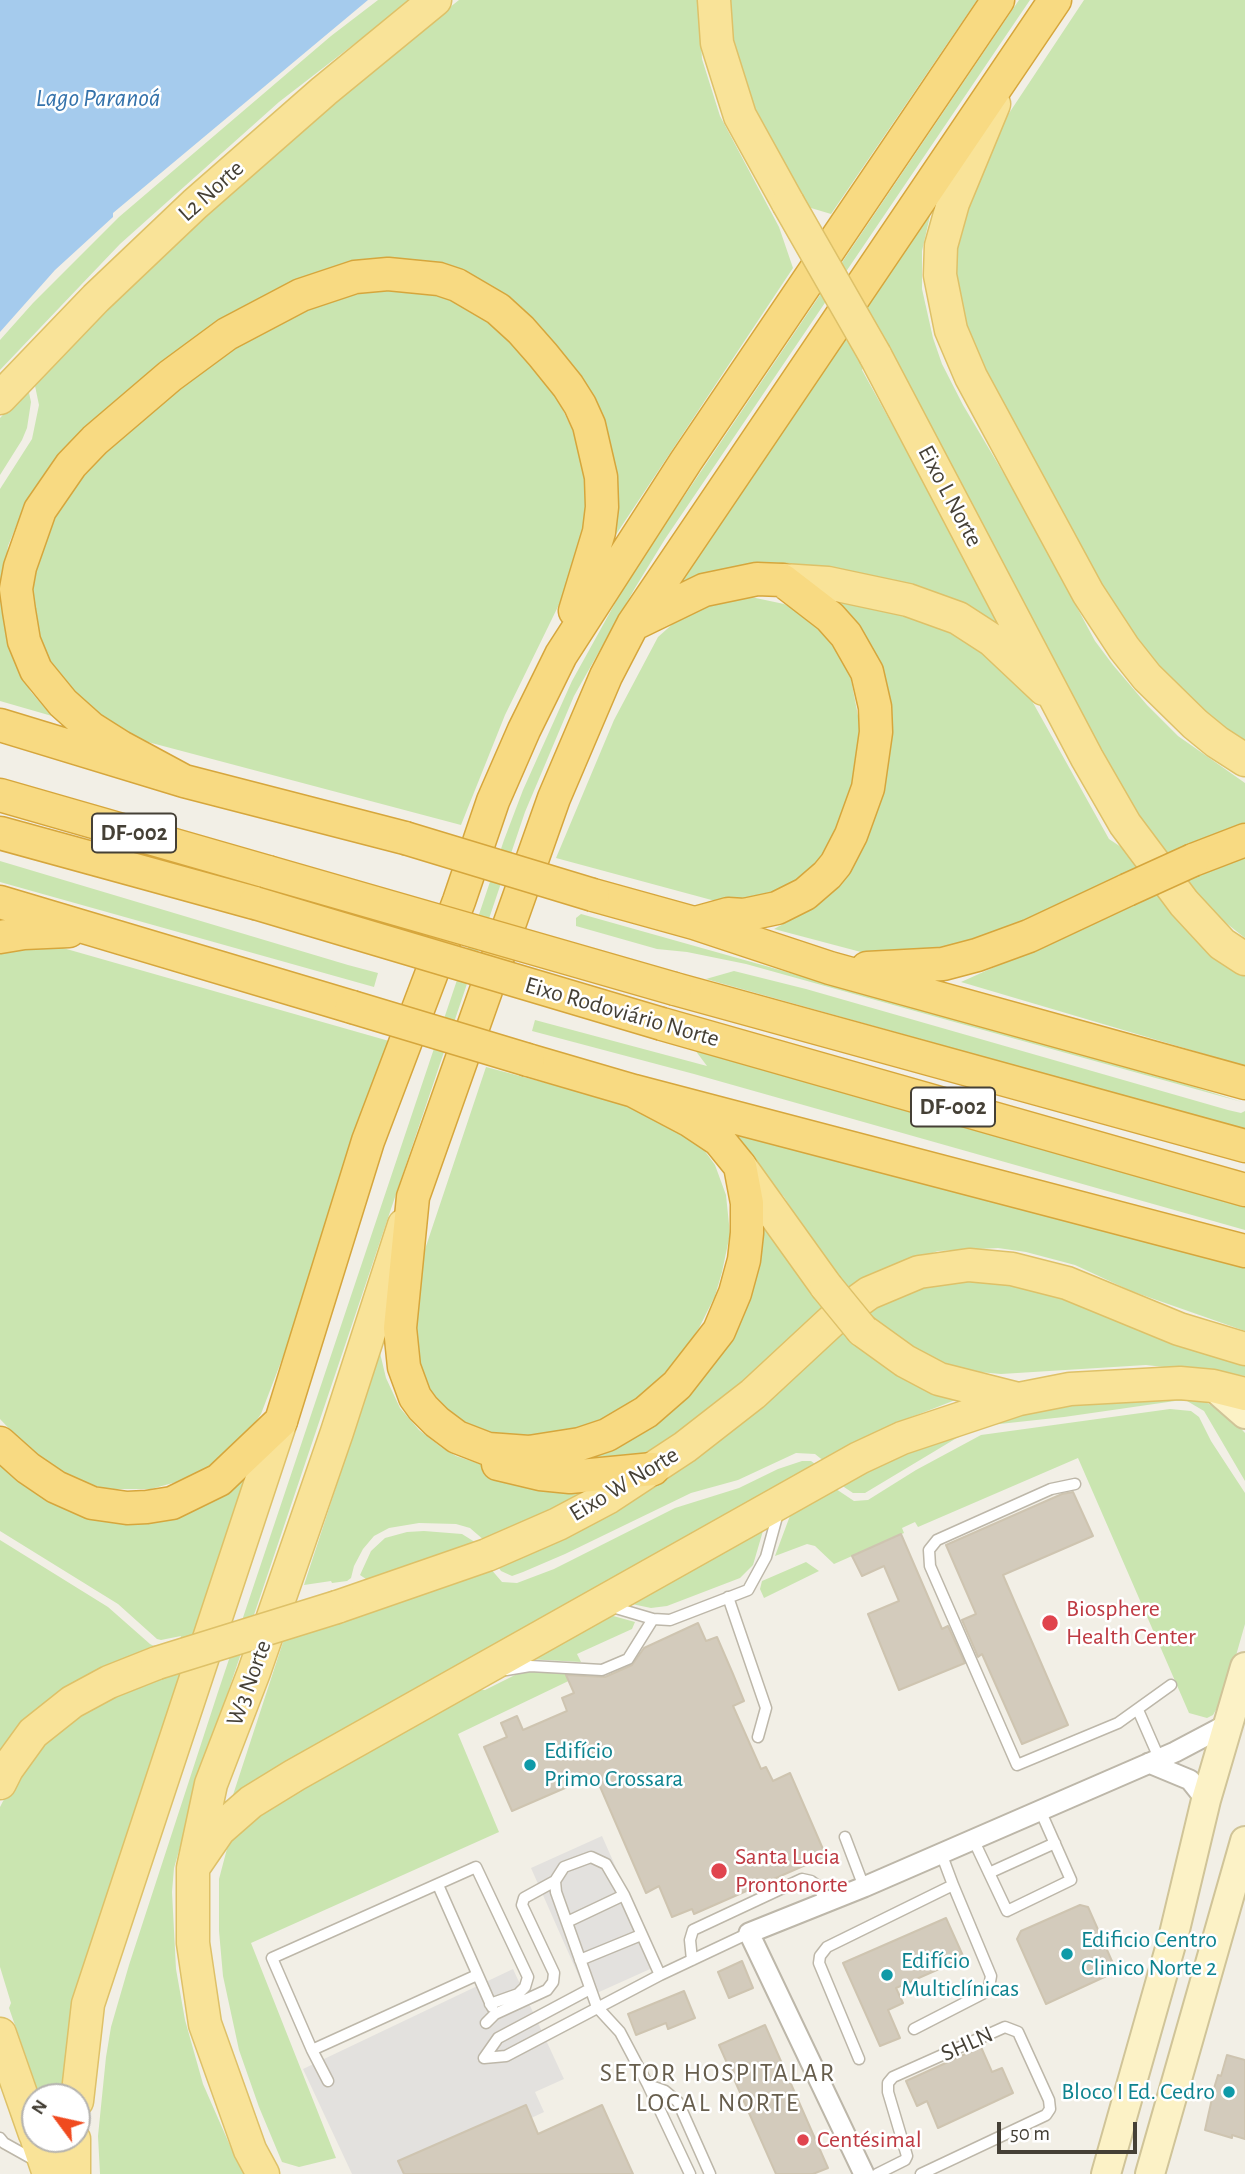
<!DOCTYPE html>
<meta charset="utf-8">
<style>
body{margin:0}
#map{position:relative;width:1245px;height:2174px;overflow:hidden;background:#f2efe6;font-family:"Alegreya Sans",sans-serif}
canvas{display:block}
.north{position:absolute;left:21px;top:2083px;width:70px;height:70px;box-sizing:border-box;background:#fff;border:2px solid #b5b3af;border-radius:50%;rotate:303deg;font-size:19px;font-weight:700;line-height:28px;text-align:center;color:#454036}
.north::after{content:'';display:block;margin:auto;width:24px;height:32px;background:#f04a1f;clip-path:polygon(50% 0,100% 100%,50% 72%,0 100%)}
.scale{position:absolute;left:997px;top:2122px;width:140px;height:32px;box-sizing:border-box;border:4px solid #454036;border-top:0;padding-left:9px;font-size:21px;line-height:24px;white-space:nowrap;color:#454036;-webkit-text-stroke:5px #fff;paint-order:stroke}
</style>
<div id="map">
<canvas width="1245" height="2174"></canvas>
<div class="north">N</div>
<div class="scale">50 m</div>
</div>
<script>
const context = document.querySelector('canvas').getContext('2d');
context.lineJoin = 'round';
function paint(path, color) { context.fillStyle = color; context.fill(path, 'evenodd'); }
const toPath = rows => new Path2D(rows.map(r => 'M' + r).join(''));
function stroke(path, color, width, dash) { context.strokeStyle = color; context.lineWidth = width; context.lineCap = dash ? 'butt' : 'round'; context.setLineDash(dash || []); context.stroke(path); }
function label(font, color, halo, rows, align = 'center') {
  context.font = font + ' "Alegreya Sans",sans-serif'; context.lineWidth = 5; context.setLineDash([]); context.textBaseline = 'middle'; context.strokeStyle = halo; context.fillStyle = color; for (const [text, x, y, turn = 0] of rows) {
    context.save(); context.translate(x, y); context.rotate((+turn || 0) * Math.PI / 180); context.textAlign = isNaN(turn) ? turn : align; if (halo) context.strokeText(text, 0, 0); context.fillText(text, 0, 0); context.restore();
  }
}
const green = toPath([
 [378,0,411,0,279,102,120,244,0,370,0,340,33,303,119,217,331,36],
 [459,0,698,0,702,59,720,116,779,227,793,268,609,545,613,467,492,289,301,283,36,491,22,512,8,546,1,595,8,639,21,675,31,692,52,716,0,701,0,489,32,439,39,405,34,381,133,280,351,86],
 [723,0,977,0,831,214,801,205,739,84],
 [1019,0,1030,0,665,539,635,588,574,696,525,812,205,1760,174,1868,172,1892,176,1969,185,2020,203,2084,235,2157,245,2174,100,2174,98,2136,106,2057,111,2027,129,1965,218,1692,504,840,523,790,572,681,629,578],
 [1084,0,1245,0,1245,750,1134,647,963,343,949,255,986,148],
 [932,207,922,251,922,289,933,338,942,364,963,405,1020,501,1095,641,1113,665,1147,705,1178,736,1245,783,1245,825,1167,860,1133,812,1111,767,874,343,862,370,1014,646,943,602,673,591,691,564,694,563],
 [388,286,441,294,489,320,510,339,556,396,575,435,586,479,587,511,585,532,571,580,505,715,461,825,129,737,58,685,34,637,30,576,60,503,107,450,150,408,238,343,321,301,360,290],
 [28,388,31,402,27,428,22,440,0,475,0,418],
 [751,597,784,604,808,616,831,637,849,669,859,721,859,766,854,802,825,862,780,897,719,902,556,858,614,720,658,637,676,621,704,605,736,598],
 [824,597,917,613,970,633,1027,692,1109,839,1127,851,1157,894,1211,948,1245,973,1245,1066,961,982,1137,903,988,944,876,956,774,929,816,906,844,879,859,856,872,827,883,791,887,765],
 [1245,852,1245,938,1211,911,1186,880],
 [0,861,348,965,378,973,374,987,0,882],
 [581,914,1185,1084,1242,1102,746,964,687,952,657,949,576,926,576,918],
 [56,946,389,1041,292,1333,261,1414,252,1427,212,1466,180,1481,151,1489,108,1489,73,1480,40,1461,0,1419,0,949],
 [734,971,806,989,1228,1110,1241,1113,1245,1111,1245,1130,706,979],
 [535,1020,707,1066,692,1046,1245,1203,1245,1230,694,1074,532,1031],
 [486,1067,636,1107,694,1136,715,1165,726,1195,730,1234,722,1272,715,1296,699,1328,679,1359,634,1402,592,1426,538,1439,480,1436,437,1408,404,1336,415,1279],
 [704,1115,1110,1231,1245,1267,1245,1331,1131,1291,1075,1265,1026,1252,998,1248,938,1251,887,1269,843,1290,784,1197,767,1177],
 [754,1204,824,1310,724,1400,650,1453,643,1456,549,1465,676,1403],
 [1005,1276,1245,1363,1245,1376,1146,1365,1001,1374,979,1372,954,1367,928,1357,894,1340,863,1314,894,1295,940,1280],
 [844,1330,958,1399,909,1418,825,1462,815,1454,796,1453,738,1480,691,1493,565,1554,523,1572,512,1576,501,1571,497,1565],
 [380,1353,386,1378,400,1408,419,1430,441,1447,456,1456,492,1468,598,1487,485,1541,470,1528,456,1524,419,1523,389,1528,374,1536,363,1549,354,1566,351,1578,347,1581,332,1583,331,1581,304,1585],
 [1188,1396,1204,1401,1229,1416,1245,1433,1245,1481,1204,1411,1187,1401,1175,1401,1064,1417,981,1426,955,1439,865,1493,853,1493,844,1487,842,1483,883,1458,1034,1405],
 [1170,1409,1191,1411,1199,1417,1211,1441,1245,1493,1245,1624,1225,1694,1213,1715,1207,1718,1189,1713,1078,1458,918,1527,915,1522,902,1528,904,1533,834,1564,815,1546,807,1544,775,1556,791,1513,833,1487,854,1501,868,1500,916,1470,981,1435],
 [264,1444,63,2097,40,2097,9,2008,11,2003,0,1967,0,1807,18,1772,70,1715,171,1672,181,1636,161,1640,157,1639,118,1604,0,1531,0,1465,116,1519],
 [802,1461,811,1461,818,1466,269,1772,232,1798,286,1633,490,1568,502,1582,517,1583,554,1569,675,1508,739,1488,778,1469],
 [765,1524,753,1565,740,1578,667,1606,651,1608,627,1603],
 [424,1531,462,1534,478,1544,369,1581,360,1575,371,1551,385,1538,407,1532],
 [0,1540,108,1607,150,1644,160,1649,108,1666,79,1679,29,1716,0,1751],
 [806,1562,819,1571,764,1598,760,1589,762,1581],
 [606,1614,635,1622,632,1629,577,1654,581,1662,526,1659],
 [536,1669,581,1675,458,1734,499,1832,251,1943,336,2158,299,2167,282,2162,259,2107,239,2050,223,1976,219,1931,219,1879,228,1845,242,1825,466,1689,485,1690,517,1674]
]);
const parking = toPath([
 [602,1836,659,1965,588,1997,531,1868],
 [513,1969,564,2079,535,2092,544,2112,412,2174,352,2174,303,2069]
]);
const water = toPath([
 [0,0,368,0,113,213,113,217,55,270,0,332]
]);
const building = toPath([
 [1073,1492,1093,1536,1003,1575,1068,1725,1022,1744,982,1654,978,1657,962,1620,976,1614,946,1545,1062,1494,1073,1492],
 [901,1534,942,1629,948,1626,965,1663,899,1690,868,1614,899,1601,884,1566,862,1576,852,1556,901,1534],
 [698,1623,706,1641,717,1637,733,1674,744,1701,733,1706,761,1769,766,1767,773,1781,790,1773,826,1856,694,1914,692,1909,672,1917,659,1886,646,1893,595,1775,512,1811,484,1747,507,1737,501,1723,517,1716,523,1730,567,1711,562,1698,574,1693,566,1675,605,1677,632,1665,644,1648,698,1623],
 [1080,1905,1088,1907,1115,1968,1113,1973,1046,2004,1017,1939,1021,1931,1080,1905],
 [946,1918,964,1958,896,1988,903,2003,888,2010,900,2038,880,2046,843,1963,946,1918],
 [742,1961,753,1988,729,1998,718,1972,742,1961],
 [684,1991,695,2018,668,2029,666,2023,636,2035,628,2014,684,1991],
 [765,2025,828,2168,813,2174,776,2174,719,2045,765,2025],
 [981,2047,992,2072,1002,2068,1013,2093,938,2128,927,2101,917,2106,906,2081,981,2047],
 [1227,2055,1245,2060,1245,2139,1232,2135,1232,2138,1205,2130,1215,2085,1218,2075,1221,2076,1227,2055],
 [526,2105,538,2134,602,2105,633,2174,404,2174,398,2161,526,2105]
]);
const service = toPath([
 [1075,1484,1051,1489,937,1540,929,1550,930,1566,1017,1765,1118,1723,1171,1685],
 [728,1597,766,1708,758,1737],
 [609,1606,653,1619,670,1620,748,1590,766,1557,778,1513],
 [506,1670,530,1666,602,1670,628,1659,653,1619],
 [1138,1710,1159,1758],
 [845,1837,864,1887],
 [973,1839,1007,1911,1071,1880,1040,1810],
 [941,1853,953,1885],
 [989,1873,1055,1843],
 [438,1885,492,2007],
 [567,1922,624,1895],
 [580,1960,641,1935],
 [692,1960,690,1940,693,1930,802,1879,811,1881,818,1886,825,1901],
 [477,1975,312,2050,272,1958,476,1867,528,1977,525,1987,518,1994,490,2004],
 [660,1975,624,1895,606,1864,591,1857,564,1867,555,1881,556,1892,597,2007,620,2032,648,2085,690,2174],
 [486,2023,495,2014,547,1990,553,1982,554,1973,522,1905,524,1898,555,1881],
 [312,2050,328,2081],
 [484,2058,506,2056,660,1975,749,1933],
 [484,2058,498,2038,590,1989],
 [859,2059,819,1963,820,1956,827,1947,953,1885,991,1976,989,1987,984,1993,914,2029],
 [648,2085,665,2091,678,2102,710,2174],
 [0,2138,4,2143,38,2162],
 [877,2174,905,2160,907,2156,888,2092,888,2083,893,2077,1005,2027,1018,2032,1049,2100,1050,2109,1046,2115,921,2174]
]);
const minor = toPath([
 [1149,1763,1190,1780,1206,1800],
 [864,2174,749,1933,864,1887,1175,1752,1228,1724]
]);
const secondary = toPath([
 [1213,1386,1245,1414],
 [1106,2174,1174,1934,1206,1800,1245,1667],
 [1150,2174,1245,1841]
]);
const primary = toPath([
 [714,0,717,43,740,116,788,203],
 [994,104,953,203,941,246,940,275,951,330,971,377,1088,593,1124,648,1147,677,1195,724,1217,742,1245,760],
 [875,355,1087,758,1125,824,1184,903,1222,944,1245,959],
 [0,398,96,298,195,204,324,91,435,0],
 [782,580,828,583,908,600,958,618,992,640,1044,689],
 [740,1166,826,1286],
 [862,1330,905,1361,939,1379,1018,1399],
 [337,1607,487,1555,558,1524,609,1497,685,1447,753,1394,836,1317,869,1293,919,1272,969,1265,1012,1269,1067,1283,1179,1329,1245,1349],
 [0,1783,7,1769,33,1733,72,1702,109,1682,157,1663],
 [193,1868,219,1830,251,1802,295,1775,859,1458,902,1438,1019,1399,1070,1389,1180,1383,1213,1386,1245,1394],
 [0,2034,35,2134],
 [77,2101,88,2004,281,1421],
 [37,2139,49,2174],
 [74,2139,74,2174],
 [263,2174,250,2150,205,2024,193,1943,193,1868,211,1784,254,1672,337,1432,404,1225]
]);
const trunk = toPath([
 [636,623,704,590,757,579,782,580,830,617,846,635,867,672,875,707,876,732,868,788,851,835,836,864,827,875,805,894,777,908,744,915,728,914,699,922],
 [0,725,184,781,405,838],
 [184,781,121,747,91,728,63,703,36,670,24,641,19,611,16,589,20,567,40,510,71,465,95,440,170,376,227,334,301,295,355,277,388,274,439,279,457,285,498,309,521,330,543,355,568,386,580,405,589,425,601,477,602,507,599,532,575,611],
 [0,795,268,872],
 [0,833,255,903],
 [1193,860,1245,840],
 [593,895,694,923,830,968,1245,1083],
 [0,902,352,1007],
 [0,937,24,933,69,931],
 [867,968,943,964,977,955,1029,936,1127,890],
 [675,989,1245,1146],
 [662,1024,1245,1190],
 [528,1060,634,1091,1245,1251],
 [634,1091,689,1120,719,1140,740,1166,747,1203,747,1233,744,1260,735,1293,719,1331,677,1385,646,1412,607,1435,580,1444,529,1452,488,1449,457,1437,437,1422,423,1408,415,1397,404,1367,400,1328,413,1197,554,798,606,676,633,624,1055,0],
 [0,1443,28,1468,56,1487,92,1503,127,1508,147,1507,172,1503,219,1480,281,1421,368,1141,459,901,493,801,524,730,561,655,686,461,998,0],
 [498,1464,540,1474,570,1477,653,1469]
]);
const primaryBridge = toPath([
 [788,203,875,355],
 [826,1286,862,1330],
 [157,1663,337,1607]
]);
const trunkBridge = toPath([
 [405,838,593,895],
 [268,872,675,989],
 [1127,890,1193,860],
 [255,903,662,1024],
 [352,1007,528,1060]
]);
const markers = [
 [1050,1623,9,"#e0444e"],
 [530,1765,7,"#0f9aa8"],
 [719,1871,9,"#e0444e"],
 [1067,1954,7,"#0f9aa8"],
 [887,1975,7,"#0f9aa8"],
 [1229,2092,7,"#0f9aa8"],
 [803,2140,7,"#e0444e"]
];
const shields = [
 [134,833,84],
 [953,1107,84]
];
const shieldNames = [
 ["DF-002",134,833],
 ["DF-002",953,1107]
];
const streetNames = [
 ["L2 Norte",211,191,-42],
 ["Eixo L Norte",950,496,62],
 ["Eixo Rodoviário Norte",622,1012,16],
 ["Eixo W Norte",624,1484,-31],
 ["W3 Norte",249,1683,-70],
 ["SHLN",967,2044,-24]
];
const healthNames = [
 ["Biosphere",1066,1609],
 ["Health Center",1066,1637],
 ["Santa Lucia",735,1857],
 ["Prontonorte",735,1885],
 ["Centésimal",817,2140]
];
const cultureNames = [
 ["Edifício",544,1751],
 ["Primo Crossara",544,1779],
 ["Edificio Centro",1081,1940],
 ["Clinico Norte 2",1081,1968],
 ["Edifício",901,1961],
 ["Multiclínicas",901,1989],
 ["Bloco I Ed. Cedro",1215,2092,"right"]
];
const waterNames = [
 ["Lago Paranoá",98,98]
];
const neighbourhoodNames = [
 ["SETOR HOSPITALAR",718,2073],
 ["LOCAL NORTE",718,2103]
];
paint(green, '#cae5b0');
paint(parking, '#e3e1de');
paint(water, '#a5cbed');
paint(building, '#d3cbbc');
stroke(building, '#cec4b0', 2);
stroke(service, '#bdb7a9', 13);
stroke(minor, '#bdb7a9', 23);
stroke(secondary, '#d0c498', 32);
stroke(primary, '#dec168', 35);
stroke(trunk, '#d6a63c', 35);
stroke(service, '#fff', 10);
stroke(minor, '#fff', 19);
stroke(secondary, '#fcf2c6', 28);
stroke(primary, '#f9e398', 32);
stroke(trunk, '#f8da82', 32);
stroke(primaryBridge, '#dec168', 35, []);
stroke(trunkBridge, '#d6a63c', 35, []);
stroke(primaryBridge, '#f9e398', 32);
stroke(trunkBridge, '#f8da82', 32);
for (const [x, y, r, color] of markers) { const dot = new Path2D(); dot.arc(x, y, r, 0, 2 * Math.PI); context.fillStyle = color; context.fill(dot); stroke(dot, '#fff', 2.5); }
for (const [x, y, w] of shields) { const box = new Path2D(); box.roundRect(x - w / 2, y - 19.5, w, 39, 5); context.fillStyle = '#fff'; context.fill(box); stroke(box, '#454036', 2); }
label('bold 23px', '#454036', null, shieldNames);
label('24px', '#454036', '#fff', streetNames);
label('24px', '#be3a42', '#fff', healthNames, 'left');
label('24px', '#0d838f', '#fff', cultureNames, 'left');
label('italic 26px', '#3472ab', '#fff', waterNames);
context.letterSpacing = '2px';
label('26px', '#675e4d', '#fff', neighbourhoodNames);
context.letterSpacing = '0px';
</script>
